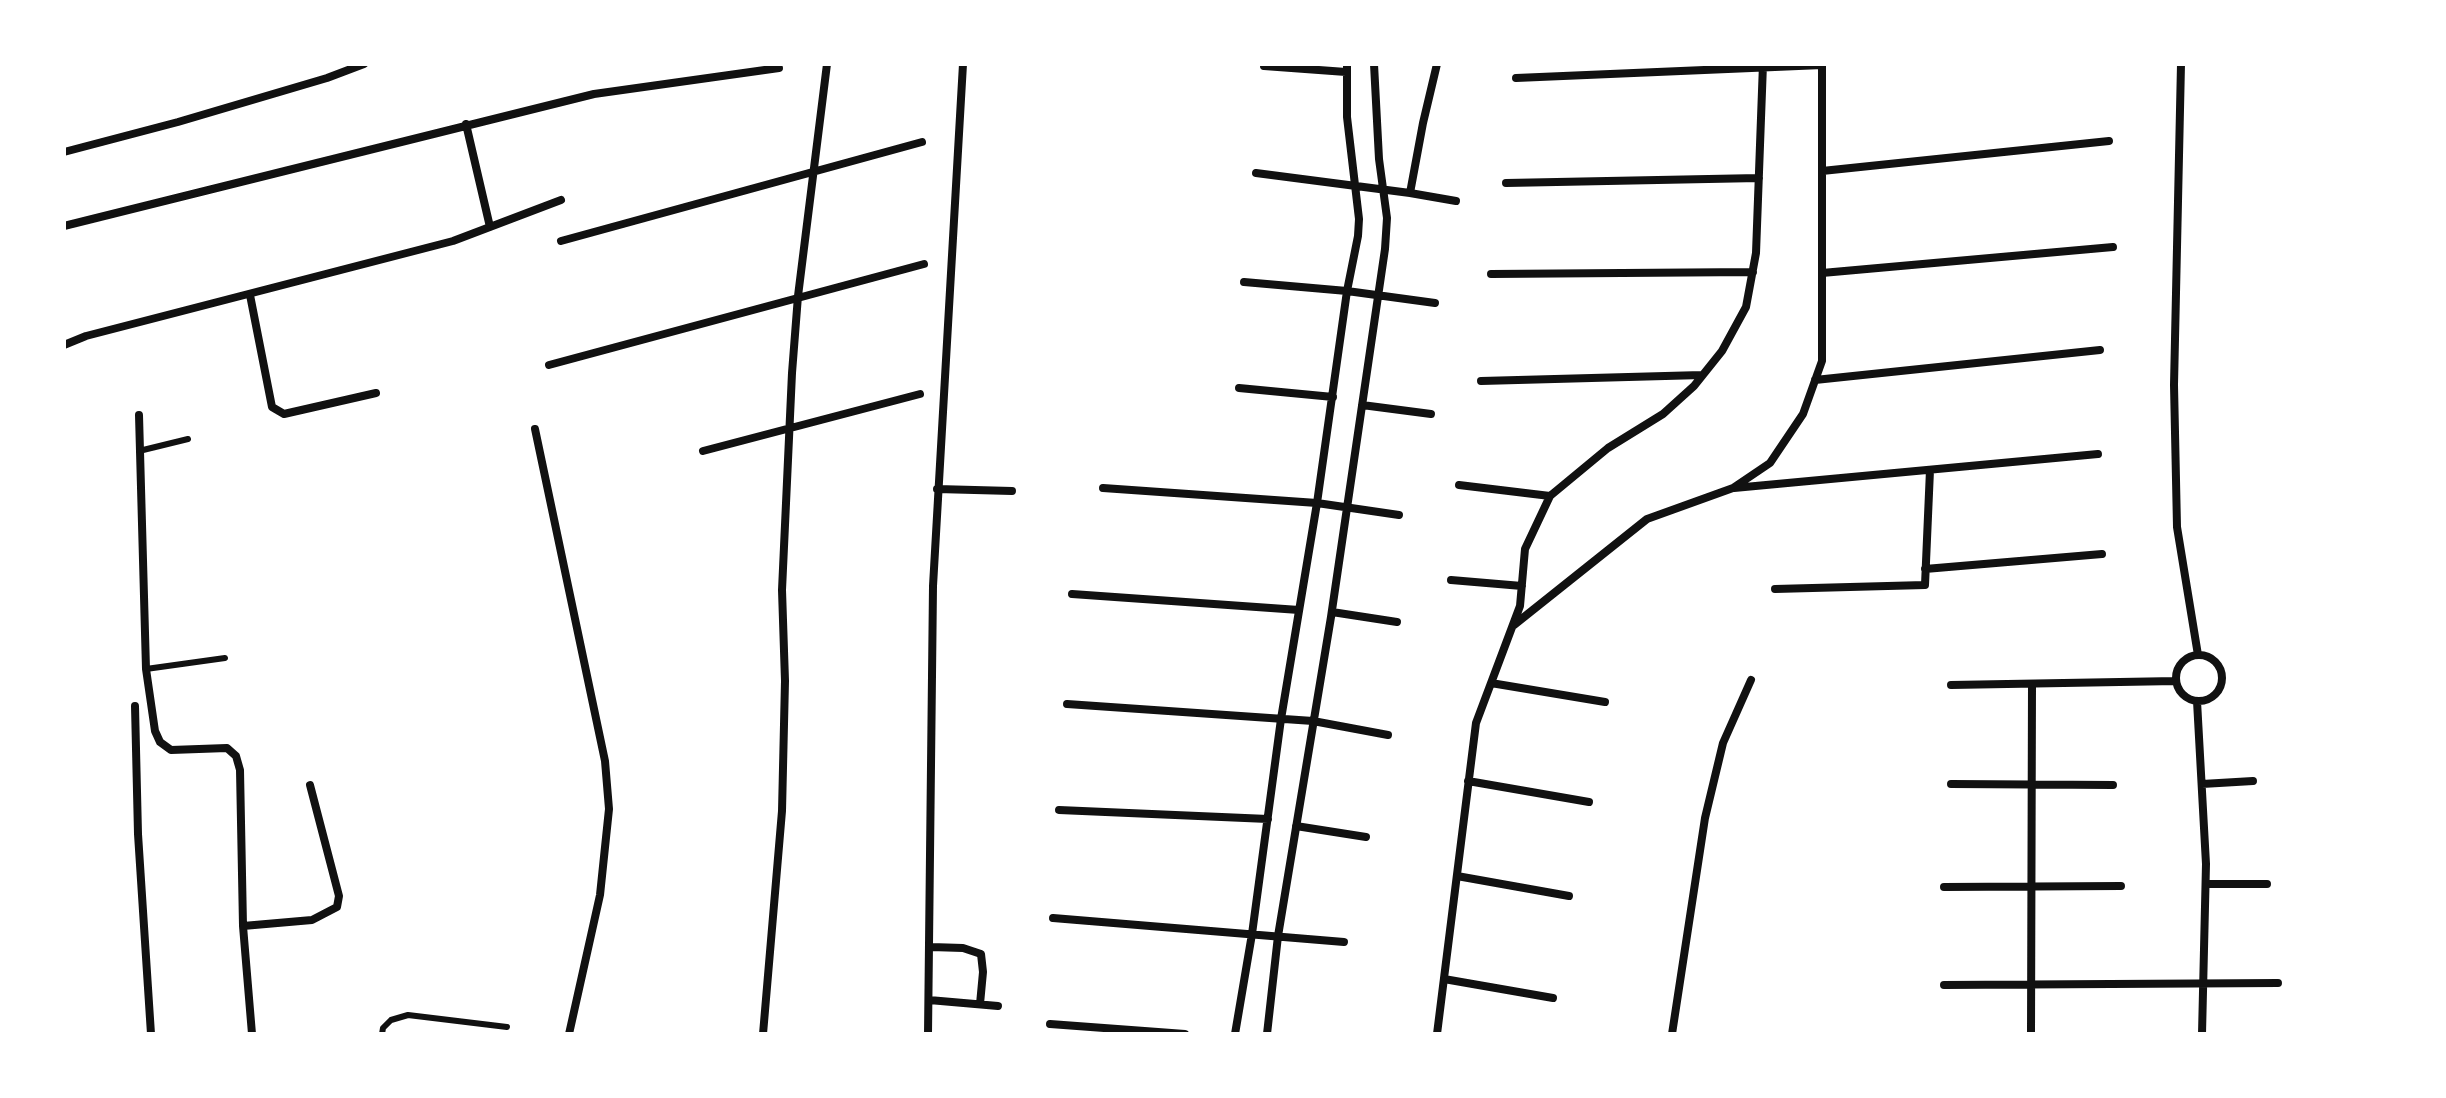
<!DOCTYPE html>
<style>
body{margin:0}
#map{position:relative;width:2446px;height:1098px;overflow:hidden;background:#fff;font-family:Ubuntu,sans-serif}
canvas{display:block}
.frame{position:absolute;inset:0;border:66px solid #fff;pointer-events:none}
</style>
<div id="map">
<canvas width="2446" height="1098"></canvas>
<div class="frame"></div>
</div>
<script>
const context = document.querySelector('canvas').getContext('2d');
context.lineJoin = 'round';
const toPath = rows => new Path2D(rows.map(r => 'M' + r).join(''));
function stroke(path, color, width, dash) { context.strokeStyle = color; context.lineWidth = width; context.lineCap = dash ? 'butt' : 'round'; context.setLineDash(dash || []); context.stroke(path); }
const service = toPath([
 [139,451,188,439],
 [146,669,225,658],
 [382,1034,383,1028,391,1020,408,1015,507,1027]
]);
const minor = toPath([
 [2181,64,2174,385,2177,527,2198,655],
 [1264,66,1346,72],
 [466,124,490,227],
 [64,152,178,122,327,78,364,64],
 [1822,171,2109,141],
 [1256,173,1410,193,1423,123,1437,64],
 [1506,183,1759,178],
 [1410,193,1456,201],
 [64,226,594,94,779,68],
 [561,241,922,142],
 [1822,273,2113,247],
 [1491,274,1753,272],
 [1244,282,1347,291,1435,303],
 [250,295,272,407,284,414,376,393],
 [64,345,86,336,453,241,561,200],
 [549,365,924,264],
 [1815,380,2100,350],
 [1481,381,1702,375],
 [1239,388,1333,397],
 [1362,405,1431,414],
 [139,415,146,669,155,731,160,742,171,750,227,748,236,756,240,770,243,926,252,1034],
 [535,429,605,761,609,809,600,895,569,1034],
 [703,451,920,394],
 [1459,485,1550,496],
 [1103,488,1317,503,1399,515],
 [1734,488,2098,454],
 [937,489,1012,491],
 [1925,569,2102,554],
 [1451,580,1522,586],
 [1775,589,1925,585,1930,470],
 [1072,594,1299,610],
 [1332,612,1397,622],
 [1514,625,1647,519,1733,488,1770,463,1803,414,1822,361,1822,65,1516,78],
 '2176 678a23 23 0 1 1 46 0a23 23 0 1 1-46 0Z',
 [1491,683,1605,702],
 [1951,685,2176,681],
 [2197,701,2206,864,2202,1034],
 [1067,704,1313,721,1388,735],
 [135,706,138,834,151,1034],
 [1468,781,1589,802],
 [1951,784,2113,785],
 [2202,784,2253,781],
 [1059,810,1268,819],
 [1296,826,1366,837],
 [1457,876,1569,896],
 [2206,884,2267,884],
 [1944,887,2121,886],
 [1053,918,1344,942],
 [243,926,312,920,337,907,339,896,310,785],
 [931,947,963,948,981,954,983,972,980,1004],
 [1444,979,1553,998],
 [1944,985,2278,983],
 [929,1000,998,1006],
 [1050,1024,1185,1034],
 [763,1034,782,811,785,681,782,590,792,373,798,296,827,64],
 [928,1034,933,586,963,64],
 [1235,1034,1252,934,1281,719,1317,503,1347,291,1358,236,1359,219,1347,117,1347,64],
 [1267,1034,1278,936,1331,617,1385,249,1387,218,1379,159,1374,64],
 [1437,1034,1476,723,1520,606,1525,549,1550,496,1608,448,1663,414,1694,386,1722,351,1746,307,1756,253,1763,64],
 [1672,1034,1705,818,1723,743,1751,680],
 [2031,1034,2032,684]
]);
stroke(service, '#111', 6);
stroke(minor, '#111', 8);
</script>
